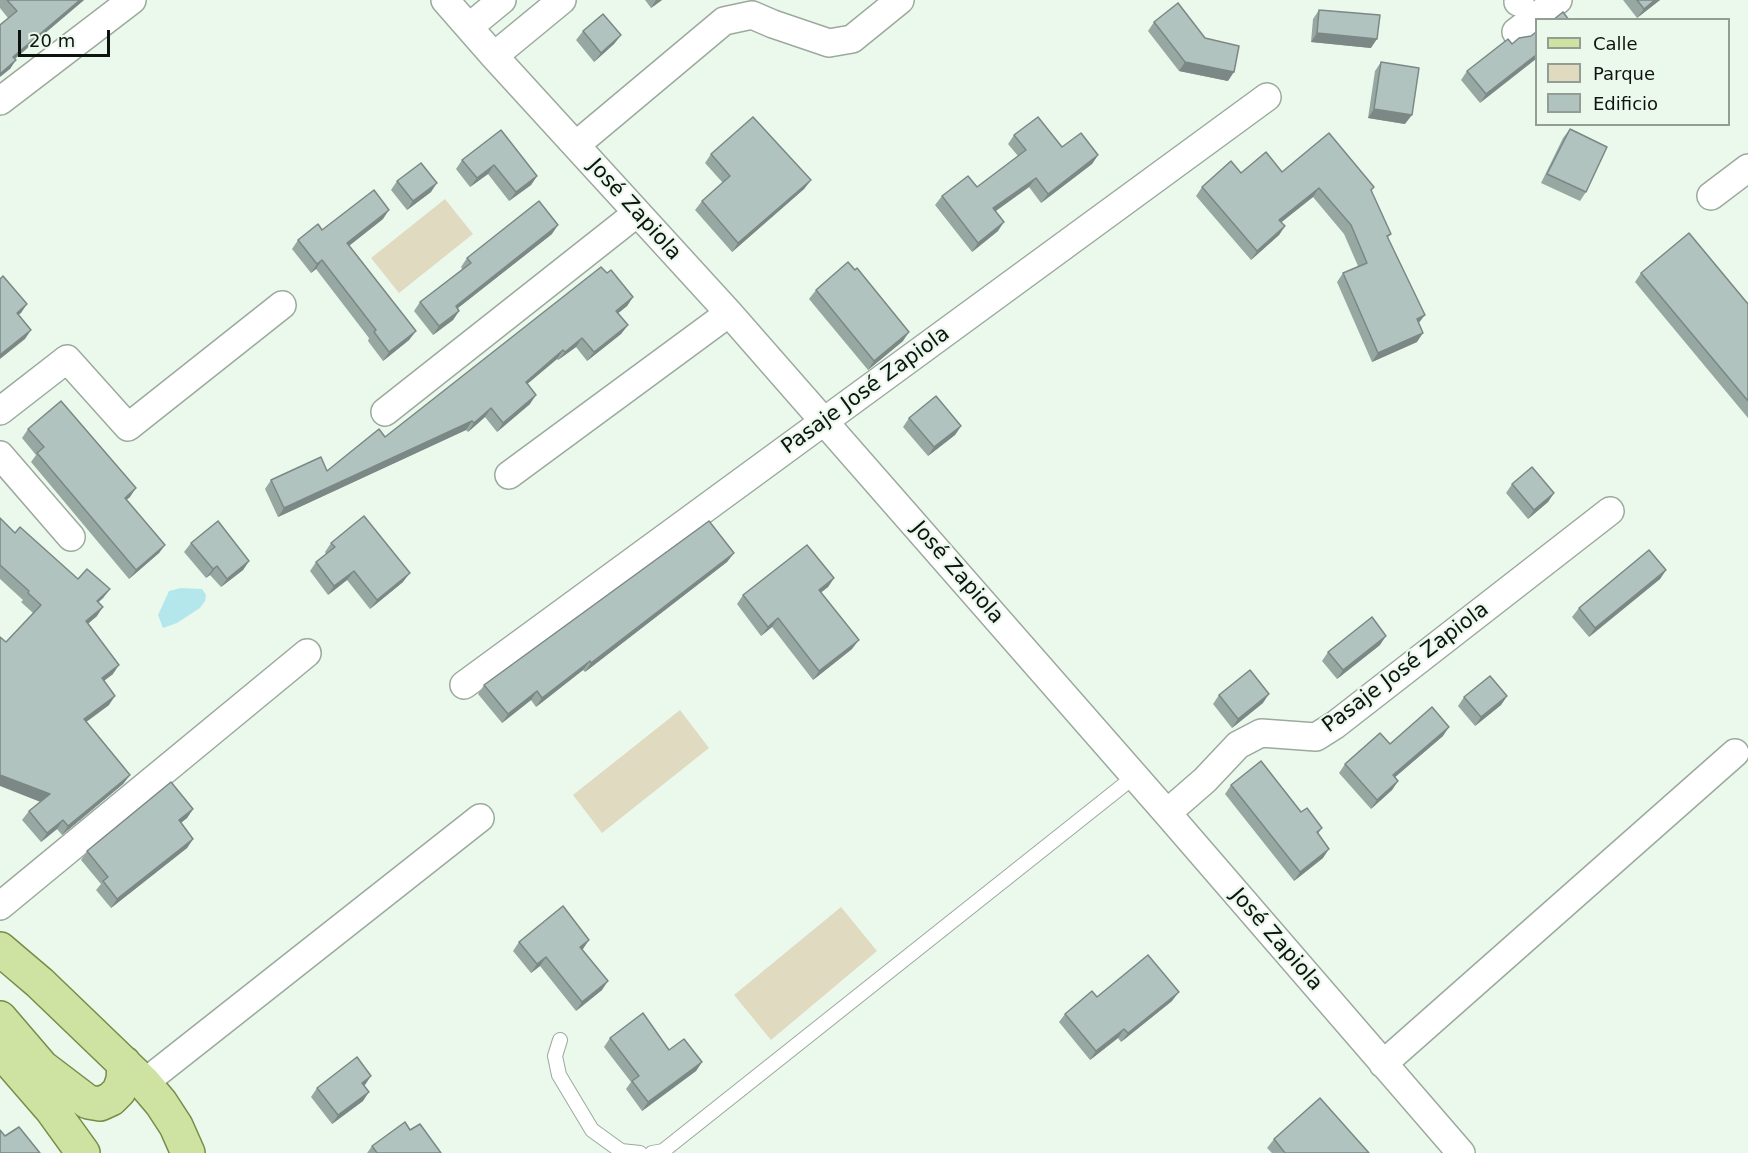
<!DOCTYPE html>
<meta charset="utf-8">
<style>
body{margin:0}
#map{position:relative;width:1748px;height:1153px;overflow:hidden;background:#ebf9ed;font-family:"DejaVu Sans",sans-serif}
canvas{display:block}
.legend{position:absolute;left:1535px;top:18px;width:195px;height:108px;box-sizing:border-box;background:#ebf9ed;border:2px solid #939d94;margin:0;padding:8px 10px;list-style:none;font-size:18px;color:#0e130f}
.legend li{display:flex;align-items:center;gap:12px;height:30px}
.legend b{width:30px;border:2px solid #939d94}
.scale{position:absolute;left:18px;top:30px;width:92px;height:27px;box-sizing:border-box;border:3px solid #0e130f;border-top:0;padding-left:8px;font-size:18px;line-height:21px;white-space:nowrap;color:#0e130f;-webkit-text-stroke:4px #ebf9ed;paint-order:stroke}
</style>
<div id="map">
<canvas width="1748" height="1153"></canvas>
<ul class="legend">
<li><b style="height:8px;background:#cee2a1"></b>Calle</li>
<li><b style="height:16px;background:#e0dac1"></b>Parque</li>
<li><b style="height:16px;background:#b0c3be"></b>Edificio</li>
</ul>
<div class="scale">20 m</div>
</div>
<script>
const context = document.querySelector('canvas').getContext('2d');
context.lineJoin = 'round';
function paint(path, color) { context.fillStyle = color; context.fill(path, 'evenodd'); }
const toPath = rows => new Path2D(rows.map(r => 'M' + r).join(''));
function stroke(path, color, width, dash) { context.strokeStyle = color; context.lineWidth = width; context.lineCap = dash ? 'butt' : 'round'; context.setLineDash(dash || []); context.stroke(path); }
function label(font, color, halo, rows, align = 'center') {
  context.font = font + ' "DejaVu Sans",sans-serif'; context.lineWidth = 4.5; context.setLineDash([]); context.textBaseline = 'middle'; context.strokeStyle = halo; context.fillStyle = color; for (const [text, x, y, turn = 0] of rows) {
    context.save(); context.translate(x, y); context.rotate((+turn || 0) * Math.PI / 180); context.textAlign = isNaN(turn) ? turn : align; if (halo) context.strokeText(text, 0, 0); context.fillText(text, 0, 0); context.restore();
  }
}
const green = toPath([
 [445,199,473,234,399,293,371,258],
 [680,710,709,748,602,833,573,795],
 [841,907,877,951,771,1040,734,995]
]);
const water = toPath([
 [181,588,202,589,206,595,205,601,200,608,177,623,163,628,158,615,169,591]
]);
const service = toPath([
 [560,1040,555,1056,559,1075,592,1130,621,1151,640,1153],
 [652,1153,663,1151,1135,776]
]);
const minor = toPath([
 [445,0,494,56,729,313,1167,813,1461,1153],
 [1518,2,1520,0],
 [469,27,502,0],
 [1516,32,1558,0],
 [494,56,562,0],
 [0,101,132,0],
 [576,145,724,21,752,15,773,24,829,43,852,39,900,0],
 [1711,196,1748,168],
 [0,411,67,359,128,427,282,305],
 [385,412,637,213],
 [0,455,71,537],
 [509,475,729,313],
 [464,685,1267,97],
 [1167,813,1205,780,1238,745,1261,733,1316,737,1335,725,1610,511],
 [0,906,307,653],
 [1383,1064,1735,753],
 [144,1083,480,818]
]);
const primary = toPath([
 [0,949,40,983,144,1083,161,1103,176,1126,188,1153],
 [0,1018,42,1067,88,1102,100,1104,111,1099,119,1091,123,1080,124,1063],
 [7,1058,52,1110,83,1153]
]);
const wall = toPath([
 [0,0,84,0,15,59,10,69,8,18,0,8],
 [645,0,662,0,651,8],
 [1623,0,1660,0,1637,18],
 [1319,10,1371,48,1311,42,1313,19],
 [1154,22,1228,81,1179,71,1148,31],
 [583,31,621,35,614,44,594,62,576,40],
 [1531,36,1480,103,1461,80,1467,71,1512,44],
 [1381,62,1405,124,1368,118,1375,71],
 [1570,129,1586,192,1580,201,1541,183,1563,138],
 [501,130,537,176,531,185,509,201,488,174,470,187,456,169,462,160],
 [1014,135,1098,155,1092,164,1041,203,1029,187,996,211,998,231,972,252,935,205,942,196,977,187,1018,156,1008,144],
 [711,154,811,180,804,189,732,252,695,210,702,201,723,183,705,163],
 [1282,172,1374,187,1371,191,1391,234,1388,237,1419,323,1417,342,1372,362,1337,282,1343,273,1358,266,1344,234,1313,197,1281,222,1285,226,1279,235,1251,260,1196,196,1202,187,1241,173],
 [397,181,431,192,407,210,391,190],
 [383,219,349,246,416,331,409,340,383,361,368,341,369,338,316,269,311,273,292,249,298,240,322,230],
 [552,234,458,308,459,311,453,320,433,335,414,311,420,302,462,269,461,267,467,258],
 [607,273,633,297,627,306,618,313,628,325,621,334,587,361,576,347,558,360,557,359,527,384,530,404,497,432,485,417,468,432,466,430,278,517,265,489,271,480,327,471,385,437],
 [1641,273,1748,304,1748,418,1635,282],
 [816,290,903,341,868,370,809,299],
 [909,418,961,426,955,435,928,456,903,427],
 [28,429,130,497,126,500,165,545,159,553,129,579,31,462,36,455,22,438],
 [1512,484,1554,493,1548,502,1528,519,1506,493],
 [0,518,15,533,78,579,110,589,103,598,98,602,97,616,88,624,113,674,104,681,109,705,86,722,130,775,123,784,62,835,57,829,41,842,22,820,29,811,40,802,6,642,33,613,21,602,23,600,0,579],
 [191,543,249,561,243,570,221,587,210,575,206,578,184,552],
 [331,543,403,582,370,609,347,580,328,595,310,571,316,562,326,554,325,552],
 [734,553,727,562,585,672,583,670,536,707,531,700,502,723,478,694,484,685],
 [1666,570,1660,579,1589,637,1572,617,1579,608],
 [834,578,828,587,821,592,852,649,813,680,772,627,761,636,737,604,743,595],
 [1380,645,1337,679,1322,661,1328,652],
 [1219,695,1263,703,1232,728,1213,704],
 [1507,696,1501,705,1475,726,1458,706,1464,697],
 [1443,736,1395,777,1398,781,1392,790,1371,809,1339,773,1345,764,1390,744],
 [1231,785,1301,812,1322,828,1318,834,1323,858,1294,881,1225,794],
 [193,809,187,818,181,823,193,839,187,848,111,908,96,890,101,884,81,860,87,851],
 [519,942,582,949,602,990,576,1011,540,966,531,973,513,951],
 [1097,997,1172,1001,1121,1042,1118,1038,1090,1060,1059,1022,1065,1014],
 [610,1038,669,1050,702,1062,696,1071,642,1111,626,1089,631,1082,604,1047],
 [364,1086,363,1101,332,1124,311,1097,317,1088],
 [410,1130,441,1153,367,1153,372,1146],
 [1274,1139,1369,1153,1272,1153,1267,1148]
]);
const shadedWall = toPath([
 [80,0,84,0,7,65,13,57],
 [656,0,662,0,651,8],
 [1655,0,1660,0,1637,18,1644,9],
 [1317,33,1377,39,1371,48,1311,42],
 [621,35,614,44,594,62,601,53],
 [1536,55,1536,59,1480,103,1486,94],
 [16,60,10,69,0,77,0,74],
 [1185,62,1234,72,1228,81,1179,71],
 [1374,109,1412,115,1405,124,1368,118],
 [1098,155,1092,164,1041,203,1048,194],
 [494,165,488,174,470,187,477,178],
 [537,176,531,185,509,201,516,192],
 [1036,178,1029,187,987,217,993,208],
 [811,180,804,189,732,252,738,243],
 [437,183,431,192,407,210,413,201],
 [1319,188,1313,197,1273,229,1279,220],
 [389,210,383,219,341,252,347,243],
 [1004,222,998,231,972,252,978,243],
 [558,225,552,234,449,315,456,306],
 [1285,226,1279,235,1251,260,1257,251],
 [322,260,316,269,311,273,317,264],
 [633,297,627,306,610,320,616,311],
 [27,304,21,313,10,322,17,313],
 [459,311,453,320,433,335,439,326],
 [1425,315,1418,324,1417,319],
 [628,325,621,334,587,361,594,352],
 [31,330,25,339,0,359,0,355],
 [416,331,409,340,383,361,389,352],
 [909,332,903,341,868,370,874,361],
 [1423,333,1417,342,1372,362,1378,353],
 [582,338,576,347,558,360,565,352],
 [563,350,557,359,519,391,526,382],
 [536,395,530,404,497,432,503,423],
 [491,408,485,417,468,432,474,423],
 [472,421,466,430,278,517,284,508],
 [961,426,955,435,928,456,934,447],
 [136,488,130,497,118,507,125,498],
 [1554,493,1548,502,1528,519,1534,510],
 [165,545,159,553,129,579,136,570],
 [734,553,727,562,585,672,591,663],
 [249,561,243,570,221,587,227,579],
 [217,566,210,575,206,578,213,569],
 [1666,570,1660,579,1589,637,1595,628],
 [354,571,347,580,328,595,334,586],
 [410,573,403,582,370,609,377,600],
 [834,578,828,587,813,599,819,590],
 [110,589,103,598,90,610,97,601],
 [103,607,97,616,80,630,86,621],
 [778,618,772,627,761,636,768,627],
 [1386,636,1380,645,1337,679,1343,670],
 [859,640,852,649,813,680,819,671],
 [590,661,583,670,536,707,542,698],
 [119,665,113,674,95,687,102,678],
 [537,691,531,700,502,723,508,714],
 [1269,694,1263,703,1232,728,1238,719],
 [115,696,109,705,78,728,84,719],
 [1507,696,1501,705,1475,726,1481,717],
 [1449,727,1443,736,1387,784,1393,775],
 [0,775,50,794,43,803,0,786],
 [130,775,123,784,62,835,68,826],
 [1398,781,1392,790,1371,809,1377,800],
 [193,809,187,818,173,829,179,820],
 [63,820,57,829,41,842,47,833],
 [193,839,187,848,111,908,117,899],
 [1329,849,1323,858,1294,881,1300,872],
 [589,940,583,949,574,956,580,947],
 [546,957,540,966,531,973,537,964],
 [608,981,602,990,576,1011,582,1002],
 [1179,992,1172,1001,1121,1042,1128,1033],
 [1124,1029,1118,1038,1090,1060,1096,1051],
 [702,1062,696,1071,642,1111,648,1102],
 [371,1076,365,1085,356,1092,362,1083],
 [369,1092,363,1101,332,1124,338,1115]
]);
const building = toPath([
 [7,0,80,0,13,57,16,60,0,74,0,25,17,11,7,0],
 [1637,0,1655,0,1644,9,1637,0],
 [1178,3,1205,38,1239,46,1234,72,1185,62,1154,22,1178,3],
 [1319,10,1380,15,1377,39,1317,33,1319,10],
 [1563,12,1569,20,1553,20,1563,12],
 [603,14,621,35,601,53,583,31,603,14],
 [1536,32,1536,55,1486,94,1467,71,1508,39,1512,44,1519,38,1531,36,1536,32],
 [1381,62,1419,68,1412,115,1374,109,1381,62],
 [753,117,811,180,738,243,702,201,730,176,711,154,753,117],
 [1038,117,1062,147,1081,133,1098,155,1048,194,1036,178,993,208,1004,222,978,243,942,196,968,176,977,187,1026,150,1014,135,1038,117],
 [1570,129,1607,147,1586,192,1547,174,1570,129],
 [501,130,537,176,516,192,494,165,477,178,462,160,501,130],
 [1329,133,1374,187,1371,190,1391,234,1387,236,1425,315,1417,319,1423,333,1378,353,1343,273,1367,263,1351,225,1319,188,1279,220,1285,226,1257,251,1202,187,1231,161,1241,173,1266,152,1282,172,1329,133],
 [421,163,437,183,413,201,397,181,421,163],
 [374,190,389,210,347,243,416,331,389,352,374,332,376,330,322,260,317,264,298,240,318,224,322,230,374,190],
 [539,201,558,225,456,306,459,311,439,326,420,302,471,263,467,258,539,201],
 [1689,233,1748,304,1748,401,1641,273,1689,233],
 [848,262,855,270,857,268,909,332,874,361,816,290,848,262],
 [601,267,607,273,611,270,633,297,616,311,628,325,594,352,582,338,565,352,563,350,526,382,536,395,503,423,491,408,474,423,472,421,284,508,271,480,321,457,327,471,379,429,385,437,601,267],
 [3,276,27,304,17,313,31,330,0,355,0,279,3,276],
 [936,396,961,426,934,447,909,418,936,396],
 [61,401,136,488,125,498,165,545,136,570,37,453,44,447,28,429,61,401],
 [1532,467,1554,493,1534,510,1512,484,1532,467],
 [364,516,410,573,377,600,354,571,334,586,316,562,335,547,331,543,364,516],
 [0,518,15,533,20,527,78,579,87,569,110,589,97,601,103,607,86,621,119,665,102,678,115,696,84,719,130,775,68,826,63,820,47,833,29,811,50,794,0,775,0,637,6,642,41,605,28,593,29,591,0,565,0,518],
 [218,521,249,561,227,579,217,566,213,569,191,543,218,521],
 [709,521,734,553,591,663,590,661,542,698,537,691,508,714,484,685,709,521],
 [807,545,834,578,819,590,859,640,819,671,778,618,768,627,743,595,807,545],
 [1649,550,1666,570,1595,628,1579,608,1649,550],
 [1372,617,1386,636,1343,670,1328,652,1372,617],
 [1250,670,1269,694,1238,719,1219,695,1250,670],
 [1490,676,1507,696,1481,717,1464,697,1490,676],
 [1432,707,1449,727,1393,775,1398,781,1377,800,1345,764,1380,733,1390,744,1432,707],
 [1261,761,1301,812,1307,808,1322,828,1317,832,1329,849,1300,872,1231,785,1261,761],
 [171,782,193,809,179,820,193,839,117,899,103,881,108,877,87,851,171,782],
 [563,906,589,940,580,947,608,981,582,1002,546,957,537,964,519,942,563,906],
 [1148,955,1179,992,1128,1033,1124,1029,1096,1051,1065,1014,1092,991,1097,997,1148,955],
 [643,1013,669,1050,684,1039,702,1062,648,1102,632,1081,639,1076,610,1038,643,1013],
 [357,1057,371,1076,362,1083,369,1092,338,1115,317,1088,357,1057],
 [1320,1098,1369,1153,1285,1153,1274,1139,1320,1098],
 [405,1122,410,1130,420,1124,441,1153,377,1153,372,1146,405,1122],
 [19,1127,40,1153,0,1153,0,1130,5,1136,19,1127]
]);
const streetNames = [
 ["José Zapiola",634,210,48],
 ["Pasaje José Zapiola",866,391,-36],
 ["José Zapiola",957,573,49],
 ["Pasaje José Zapiola",1406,668,-37],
 ["José Zapiola",1276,940,49]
];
paint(green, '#e0dac1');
paint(water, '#b4e7eb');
stroke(service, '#9ca99e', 16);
stroke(minor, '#9ca99e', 30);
stroke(primary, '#758d46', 36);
stroke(service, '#fff', 14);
stroke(minor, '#fff', 27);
stroke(primary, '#cee2a1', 33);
paint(wall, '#97a8a3');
paint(shadedWall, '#7b8885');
paint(building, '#b0c3be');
stroke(building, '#7b8885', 1.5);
label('21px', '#0e130f', '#ebf9ed', streetNames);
</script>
